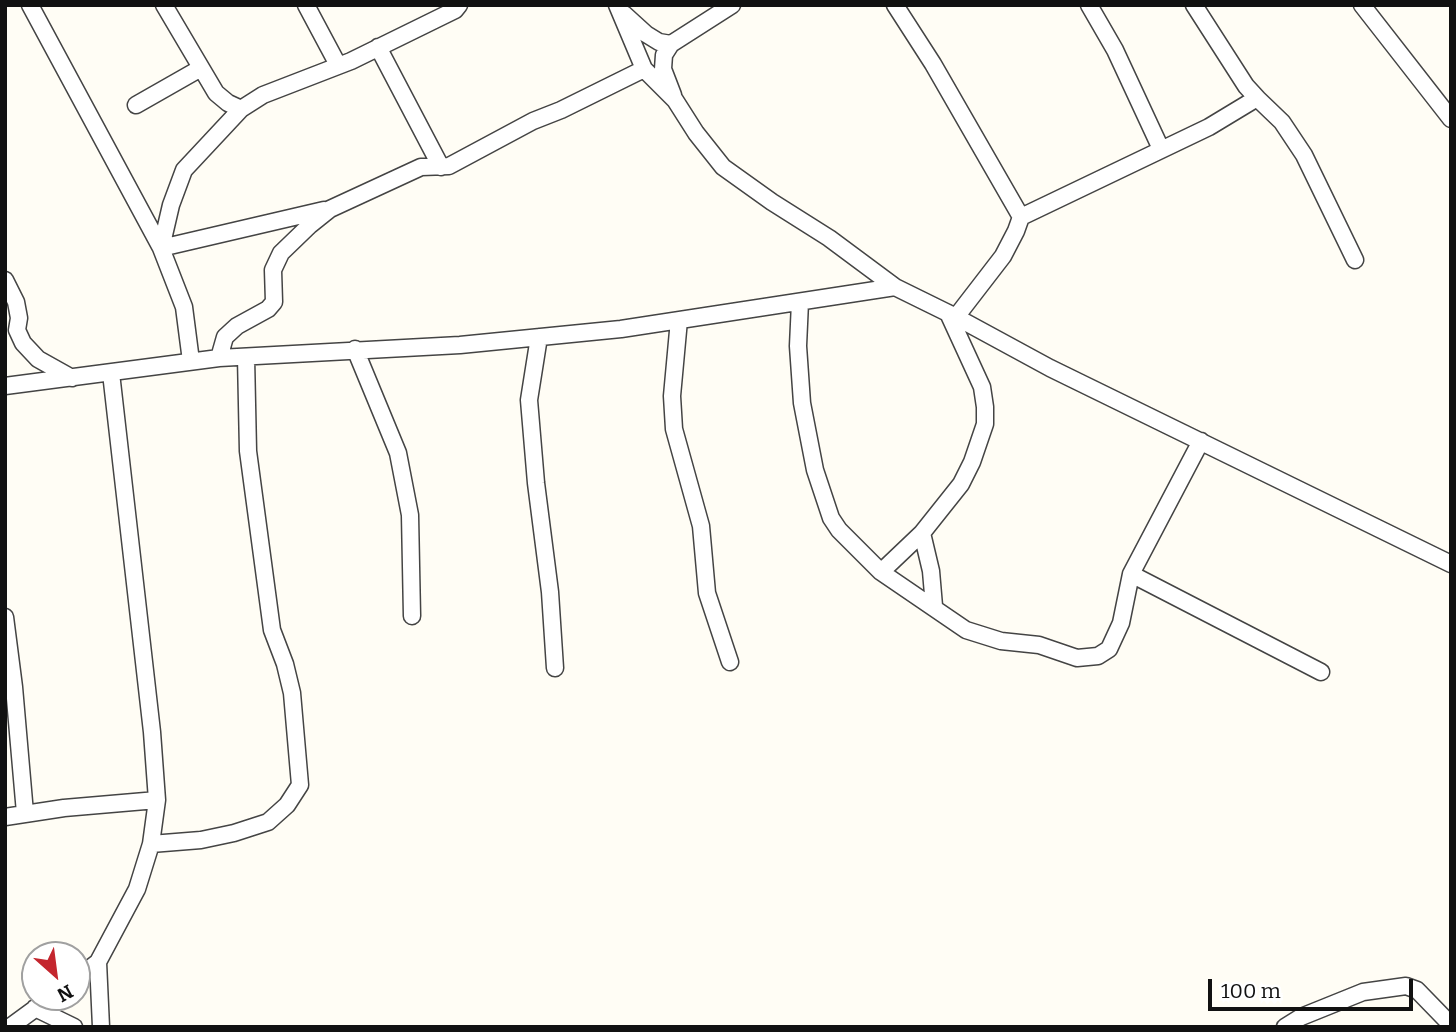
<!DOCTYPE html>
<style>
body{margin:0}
#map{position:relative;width:1456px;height:1032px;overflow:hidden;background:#fffdf5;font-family:Bitter,serif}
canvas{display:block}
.frame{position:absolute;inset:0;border:7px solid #111;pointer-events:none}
.north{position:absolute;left:21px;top:941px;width:70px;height:70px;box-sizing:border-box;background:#fff;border:2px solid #a0a0a0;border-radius:50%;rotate:152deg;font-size:19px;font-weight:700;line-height:28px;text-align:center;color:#111}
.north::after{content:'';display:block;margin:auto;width:24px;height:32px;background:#c4262e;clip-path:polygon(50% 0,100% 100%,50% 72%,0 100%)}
.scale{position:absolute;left:1208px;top:979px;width:205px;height:32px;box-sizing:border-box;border:4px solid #111;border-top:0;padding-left:9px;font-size:21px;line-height:24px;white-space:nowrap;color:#111;-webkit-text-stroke:5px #fff;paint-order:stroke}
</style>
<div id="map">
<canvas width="1456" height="1032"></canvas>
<div class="frame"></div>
<div class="north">N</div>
<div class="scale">100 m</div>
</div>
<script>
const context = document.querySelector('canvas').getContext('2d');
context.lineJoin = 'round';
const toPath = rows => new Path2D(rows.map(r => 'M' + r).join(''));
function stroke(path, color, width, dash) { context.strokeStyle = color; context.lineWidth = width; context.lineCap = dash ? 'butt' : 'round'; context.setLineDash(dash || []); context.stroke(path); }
const minor = toPath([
 [30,5,161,248,324,210],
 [164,5,216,93,228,103,241,109],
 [306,5,338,65],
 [617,5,644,69,675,100,696,133,723,167,772,202,829,238,895,287,956,317,1050,368,1451,564],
 [895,5,933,64,1021,217,1016,231,1003,256,956,317],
 [1089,5,1115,50,1161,149],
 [1362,5,1451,119],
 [624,14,646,34,659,42,671,44],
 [378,47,441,167],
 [673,95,663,69,664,55,671,44,732,5],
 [1257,98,1282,122,1304,155,1355,260],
 [136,105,201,68],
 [1021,217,1209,127,1257,98,1246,86,1194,5],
 [5,280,16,302,19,318,17,330,23,343,38,359,72,378],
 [800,302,798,346,802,403,815,470,831,518,839,530,881,572,966,630,1001,641,1039,645,1077,658,1098,656,1109,649,1121,623,1131,574,1201,441],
 [679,320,672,396,674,429,701,526,707,593,730,662],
 [539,337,529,400,536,483,550,592,555,668],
 [355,349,398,453,410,515,412,616],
 [219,358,225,337,237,326,268,309,274,302,273,270,281,253,310,225,330,209,421,167,449,166,533,121,561,110,644,69],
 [191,361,184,307,161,248,171,205,184,170,241,109,263,95,351,61,455,10,459,5],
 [5,386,219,358,460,345,621,329,895,287],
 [922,533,931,571,934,606],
 [881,572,922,533,961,484,972,462,985,424,985,407,982,387,948,313],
 [1131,574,1321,672],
 [5,617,14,687,25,813],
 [5,817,64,808,157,800],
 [151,844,201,840,234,833,268,822,287,805,300,785,292,693,285,664,272,630,248,451,246,357],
 [98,962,101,1027],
 [77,978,98,962,137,889,151,844,157,800,152,732,111,373],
 [35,1008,74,1027],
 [10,1027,51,997],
 [1285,1027,1301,1017,1363,992,1406,986,1417,990,1451,1025]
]);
stroke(minor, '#444', 19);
stroke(minor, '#fff', 16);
</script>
